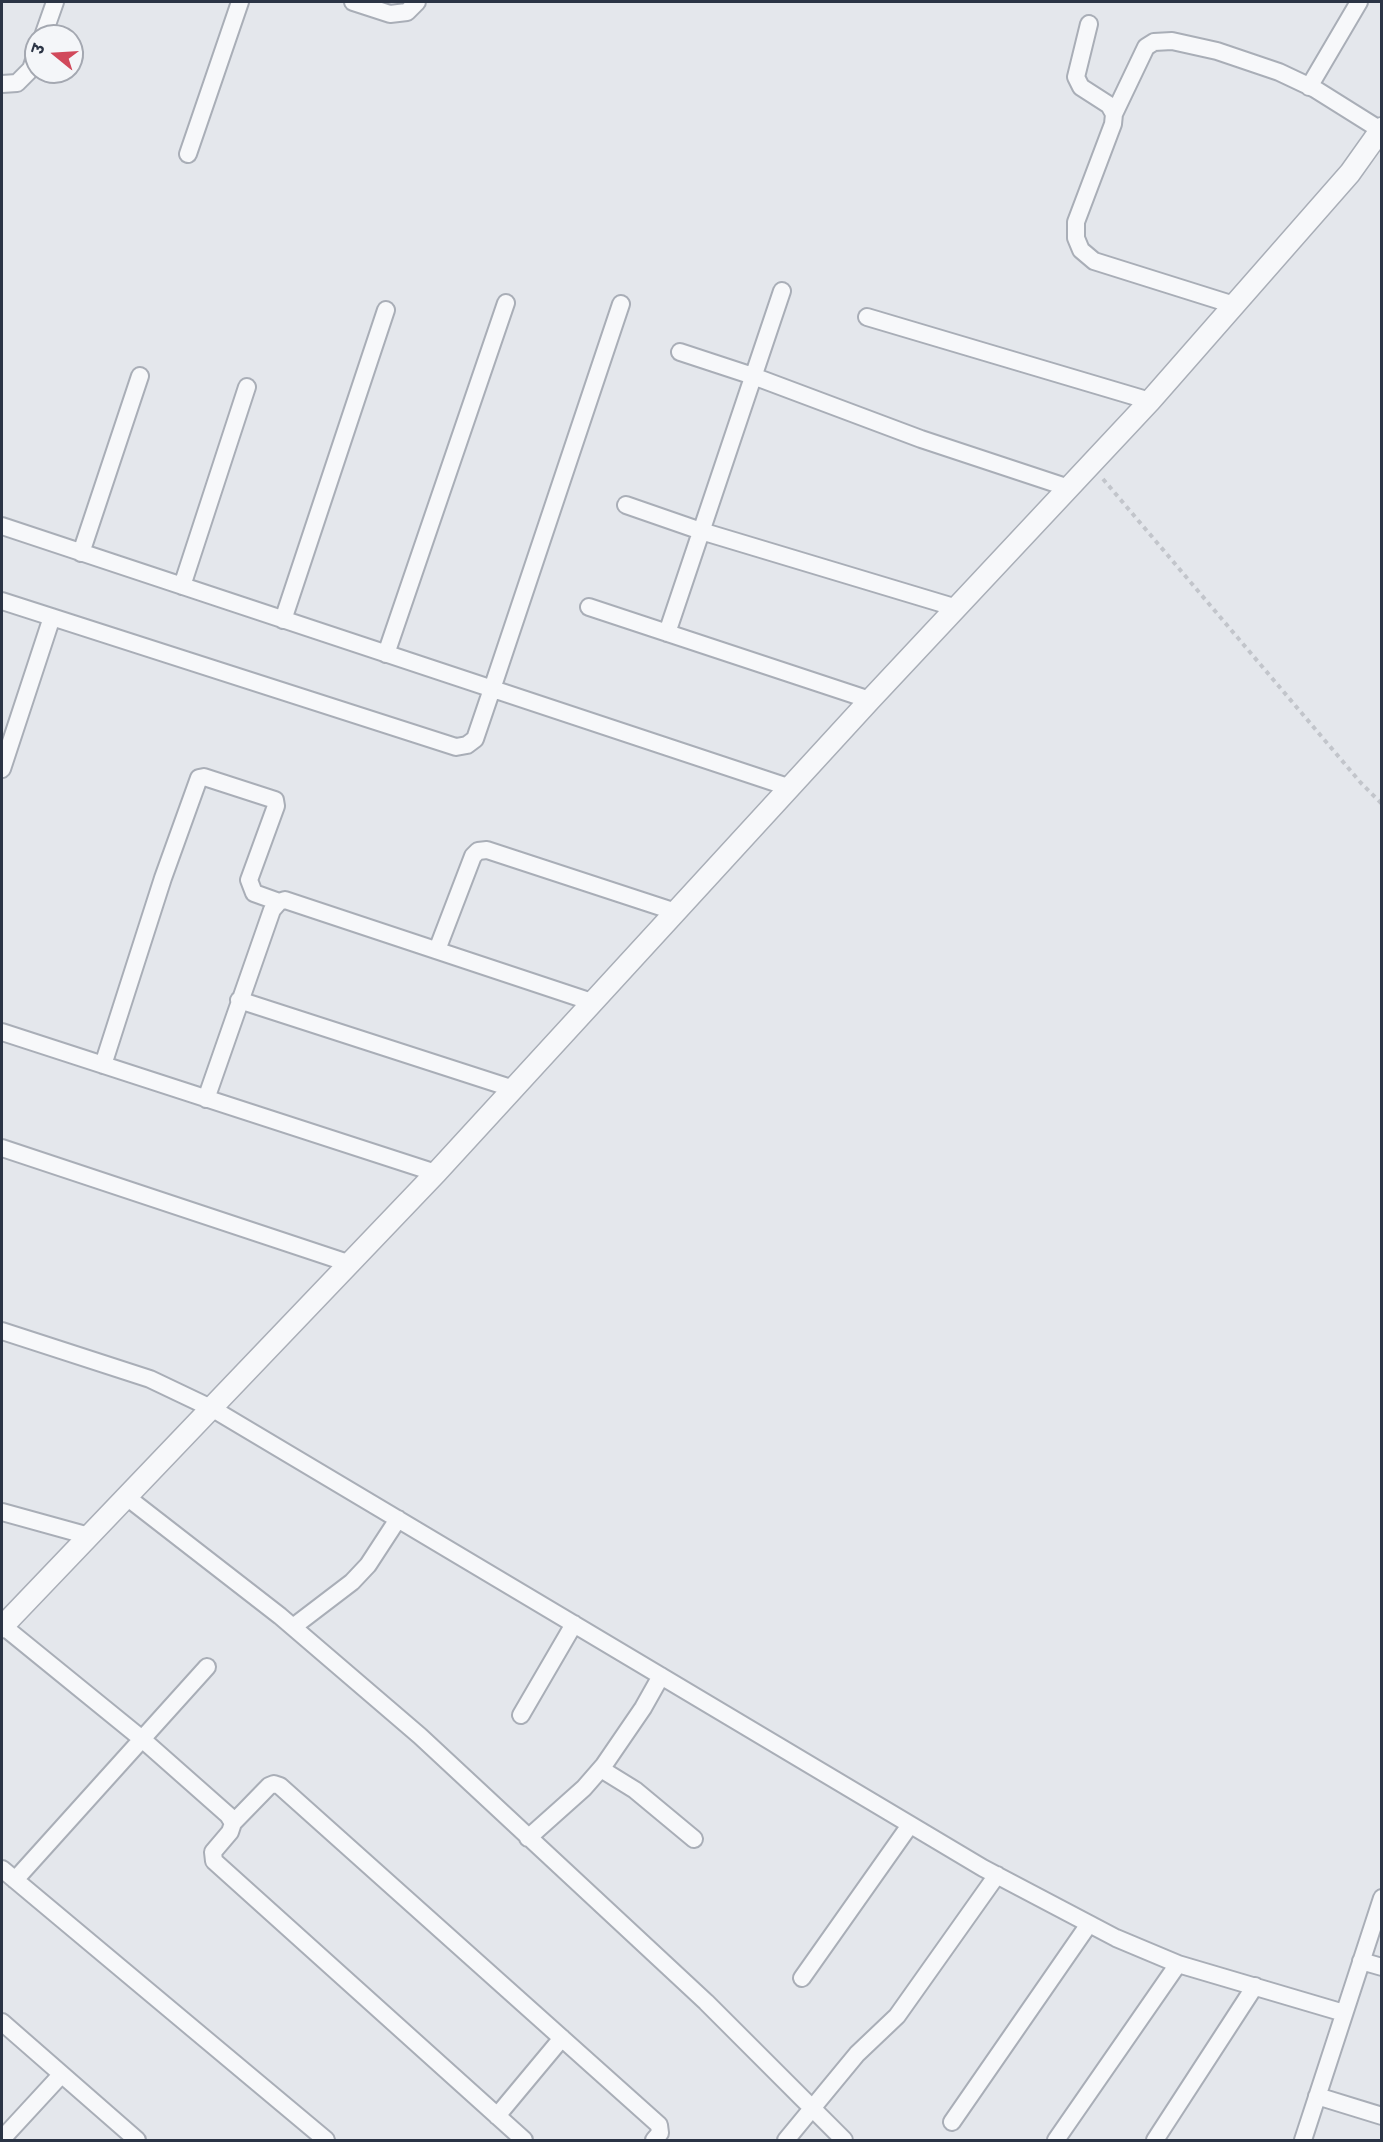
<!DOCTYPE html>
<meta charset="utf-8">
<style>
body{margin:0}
#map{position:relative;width:1383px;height:2142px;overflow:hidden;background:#e4e7ec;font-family:Poppins,"Noto Sans Devanagari",sans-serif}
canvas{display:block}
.frame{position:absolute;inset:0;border:3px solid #2b3445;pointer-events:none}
.north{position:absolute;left:24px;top:24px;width:60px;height:60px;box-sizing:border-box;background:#f4f6f9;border:2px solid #a4a8b1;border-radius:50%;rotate:288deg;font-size:16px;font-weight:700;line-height:24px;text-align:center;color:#2b3445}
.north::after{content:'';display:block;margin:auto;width:21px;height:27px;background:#d1495b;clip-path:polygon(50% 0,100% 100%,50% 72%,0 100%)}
</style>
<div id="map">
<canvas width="1383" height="2142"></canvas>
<div class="frame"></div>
<div class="north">उ</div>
</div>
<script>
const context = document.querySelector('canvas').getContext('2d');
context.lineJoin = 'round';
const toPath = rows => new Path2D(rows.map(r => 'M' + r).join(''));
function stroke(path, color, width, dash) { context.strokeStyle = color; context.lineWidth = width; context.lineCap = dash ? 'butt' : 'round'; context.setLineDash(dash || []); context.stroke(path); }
const path = toPath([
 [1103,479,1361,783,1382,804]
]);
const minor = toPath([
 [353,2,390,14,407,12,417,2],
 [1089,24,1076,77,1081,87,1109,105,1114,114,1113,124,1076,222,1076,238,1081,250,1094,261,1234,305],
 [43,36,55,2],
 [2,84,17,83,31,69,36,54],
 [1309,87,1359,2],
 [1114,114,1146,47,1154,42,1172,41,1217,51,1279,72,1315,89,1382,131],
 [188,154,240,2],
 [867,317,1150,401],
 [680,352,753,376,921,439,1069,488],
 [626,505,701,531,957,608],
 [2,526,791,788],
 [81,553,140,376],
 [182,586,247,387],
 [2,601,456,747,467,745,475,739,492,689,621,304],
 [589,607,870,700],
 [283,620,386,310],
 [667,633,782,291],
 [386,654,506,303],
 [2,769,52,617],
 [437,950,473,856,478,851,487,850,676,912],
 [239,1000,514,1089],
 [2,1032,436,1173],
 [103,1065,163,878,199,778,204,777,275,800,276,806,249,880,254,893,279,902],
 [206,1099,272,910,279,902,285,900,592,1002],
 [2,1148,351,1264],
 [2,1331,150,1379,213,1409,983,1868,1116,1938,1178,1964,1344,2013],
 [128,1498,280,1616,420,1736,706,2002,844,2140],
 [2,1512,89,1536],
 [3,1626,142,1739,228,1815,233,1823,230,1832,213,1852,214,1861,524,2140],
 [293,1627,352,1582,368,1565,398,1519],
 [521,1715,574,1624],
 [601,1769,635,1790,694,1839],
 [233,1823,269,1786,274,1784,280,1786,659,2125,660,2133,654,2140],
 [528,1838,584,1788,604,1765,643,1708,661,1676],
 [2,1869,326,2140],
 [15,1880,207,1667],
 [1361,1961,1382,1967],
 [802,1978,910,1825],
 [2,2022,137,2140],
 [1317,2096,1382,2116],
 [497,2116,562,2038],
 [952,2122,1089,1924],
 [2,2139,61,2075],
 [786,2140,857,2054,897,2016,997,1875],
 [1056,2140,1178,1964],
 [1155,2140,1255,1986],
 [1303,2140,1382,1898]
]);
const tertiary = toPath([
 [2,1627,436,1173,870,700,1150,401,1350,173,1382,128]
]);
stroke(minor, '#a9aeb7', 20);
stroke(tertiary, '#a9aeb7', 24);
stroke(path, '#c2c5cb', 4, [4.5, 4.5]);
stroke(minor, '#f7f8fa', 16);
stroke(tertiary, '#f7f8fa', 21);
</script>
